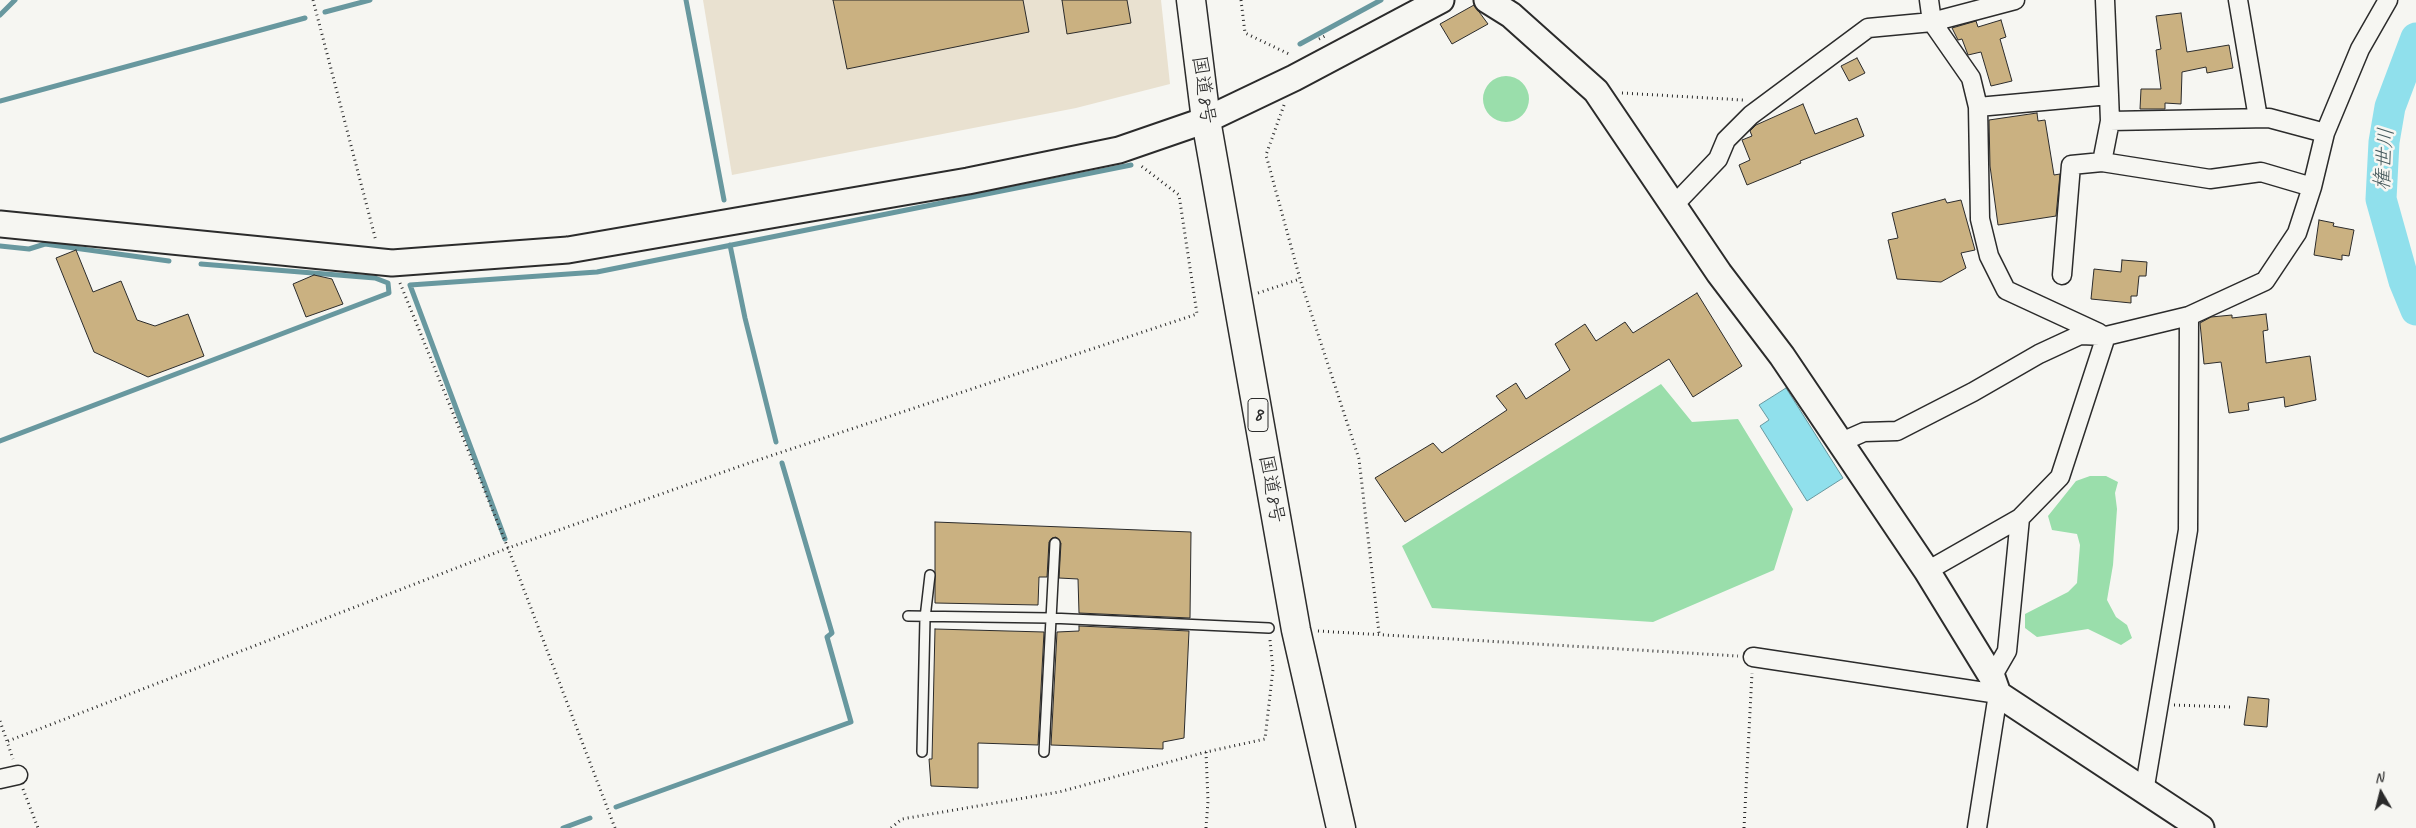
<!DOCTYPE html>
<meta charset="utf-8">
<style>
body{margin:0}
#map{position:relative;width:2416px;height:828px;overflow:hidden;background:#f6f6f2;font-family:Caveat,sans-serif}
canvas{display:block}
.north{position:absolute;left:2356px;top:768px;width:50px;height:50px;-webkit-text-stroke:4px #f6f6f2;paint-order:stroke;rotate:352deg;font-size:14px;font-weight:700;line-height:20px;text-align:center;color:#2b2b2b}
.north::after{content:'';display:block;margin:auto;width:18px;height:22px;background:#2b2b2b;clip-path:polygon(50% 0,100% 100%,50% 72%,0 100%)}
</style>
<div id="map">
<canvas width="2416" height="828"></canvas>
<div class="north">N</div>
</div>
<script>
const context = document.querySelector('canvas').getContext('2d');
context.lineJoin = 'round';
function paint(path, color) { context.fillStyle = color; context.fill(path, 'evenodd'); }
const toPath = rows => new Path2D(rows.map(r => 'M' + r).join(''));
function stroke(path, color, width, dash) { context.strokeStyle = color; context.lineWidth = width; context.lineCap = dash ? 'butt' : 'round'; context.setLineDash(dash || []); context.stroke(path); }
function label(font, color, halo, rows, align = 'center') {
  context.font = font + ' Caveat,"Klee One",sans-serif'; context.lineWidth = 5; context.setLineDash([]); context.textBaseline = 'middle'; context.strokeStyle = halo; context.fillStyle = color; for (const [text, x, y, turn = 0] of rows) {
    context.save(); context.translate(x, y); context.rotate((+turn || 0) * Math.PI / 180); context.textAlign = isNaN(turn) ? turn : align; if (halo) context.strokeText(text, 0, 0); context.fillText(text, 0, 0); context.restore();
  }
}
const built = toPath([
 [703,0,1161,0,1170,84,1076,108,732,175]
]);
const green = toPath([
 '1483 99a23 23 0 1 1 46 0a23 23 0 1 1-46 0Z',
 [1661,384,1692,422,1738,419,1793,509,1774,570,1653,622,1432,608,1402,546],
 [2090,476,2106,476,2118,482,2115,493,2117,509,2113,565,2107,600,2116,617,2127,625,2132,638,2121,645,2088,629,2037,637,2025,628,2025,614,2068,592,2077,583,2080,545,2077,534,2052,530,2048,516,2076,481]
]);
const water = toPath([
 [1786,388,1843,478,1807,501,1760,426,1769,420,1759,405,1786,388]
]);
const stream = toPath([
 [686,0,724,200],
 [325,12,370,0],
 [0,15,15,0],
 [1300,44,1381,0],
 [0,101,305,18],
 [730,245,745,318,776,442],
 [0,246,29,249,45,244,169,261],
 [0,441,389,293,388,283,375,278,201,264],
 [505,539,410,285,597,272,1131,165],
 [616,807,851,722,827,637,832,633,782,463],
 [563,828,590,818]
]);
const river = toPath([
 [2416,38,2390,107,2384,142,2381,199,2404,281,2416,310]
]);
const building = toPath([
 [833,0,1023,0,1029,32,847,69,833,0],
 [1062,0,1127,0,1131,23,1067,34,1062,0],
 [1474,5,1488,24,1452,44,1440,24,1474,5],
 [2181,13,2187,52,2229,45,2233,68,2207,73,2206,67,2182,72,2181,104,2165,103,2165,109,2140,109,2141,89,2161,89,2156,50,2161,49,2156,16,2181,13],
 [2001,20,2006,37,2000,39,2012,81,1991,86,1981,52,1968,55,1962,39,1958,40,1952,28,1976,21,1978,27,2001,20],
 [1857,58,1865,73,1849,81,1841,66,1857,58],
 [1803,104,1815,134,1857,118,1864,136,1800,161,1801,163,1747,185,1739,165,1750,160,1742,140,1752,136,1750,131,1756,125,1803,104],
 [2037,113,2038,121,2045,120,2054,175,2060,174,2056,216,1998,225,1990,166,1989,120,2037,113],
 [1945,199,1947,203,1961,200,1975,250,1961,253,1966,268,1941,282,1897,279,1888,240,1898,238,1892,213,1945,199],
 [2319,220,2334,223,2333,226,2354,230,2349,256,2342,255,2342,260,2314,255,2319,220],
 [76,250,93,292,121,281,137,320,155,326,188,314,204,356,148,377,94,352,56,258,76,250],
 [2122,260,2147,262,2146,276,2139,276,2137,296,2131,296,2131,303,2091,299,2094,269,2121,272,2122,260],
 [314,275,332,279,343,304,306,317,293,284,314,275],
 [1697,293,1742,366,1693,397,1669,359,1405,522,1375,478,1433,443,1442,453,1507,410,1496,396,1516,383,1526,399,1570,370,1555,344,1585,324,1596,341,1625,322,1633,333,1697,293],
 [2266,314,2268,330,2263,331,2266,363,2310,356,2316,400,2285,407,2284,397,2248,403,2249,410,2229,413,2221,362,2204,364,2200,323,2211,317,2232,315,2232,318,2266,314],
 [935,522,1191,532,1190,618,1079,613,1078,579,1059,578,1061,543,1056,537,1052,538,1049,542,1047,577,1039,577,1038,605,935,603,935,522],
 [1079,626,1189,631,1184,738,1163,742,1163,749,1051,745,1057,632,1079,631,1079,626],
 [935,629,1044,632,1038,745,978,743,978,788,931,786,929,759,932,759,935,629],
 [2248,697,2269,699,2267,727,2244,725,2248,697]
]);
const path = toPath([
 [313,0,376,241],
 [1241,0,1245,33,1291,55],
 [1319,39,1327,35],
 [1622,93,1743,100],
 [1284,105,1266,155,1300,279,1359,459,1379,633],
 [400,283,508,548,615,828],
 [1258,293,1300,279],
 [1318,631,1738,656],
 [2174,705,2230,707],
 [0,721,13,759],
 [8,741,508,548,749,463,1197,314,1179,195,1140,165],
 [23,789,38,828],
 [891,828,902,819,1059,792,1206,752],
 [1206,828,1208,801,1206,752,1265,739,1273,669,1270,640],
 [1744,828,1752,673]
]);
const lane = toPath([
 [908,616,1050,618,1269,628],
 [922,752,925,618,930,575],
 [1044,752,1055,543]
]);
const street = toPath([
 [1929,0,1932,22,1971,78,1978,107,1980,219,1989,256,2006,290,2099,333],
 [2105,0,2109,95],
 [2238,0,2258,118],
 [1978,107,2109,95,2110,121,2269,118,2325,133],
 [2102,162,2210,179,2261,172,2312,187],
 [1674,205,1718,159,1726,140,1751,115,1868,28,1932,22,2015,0],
 [2062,275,2071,165,2102,162,2110,121],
 [1839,443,1864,432,1897,431,1973,392,2039,354,2080,335,2106,336,2189,316,2265,281,2297,233,2312,187,2325,133,2360,49,2388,0],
 [1927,571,2020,518],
 [1753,657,1998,694,1977,828],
 [1992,677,2007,651,2020,518,2060,477,2106,336],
 [0,779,18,775],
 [2144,792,2188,530,2189,316]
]);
const secondary = toPath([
 [1487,0,1511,15,1596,91,1719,273,1782,356,1927,571,1992,677,1998,694,2201,828],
 [0,224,392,263,568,250,968,181,1119,150,1206,120,1294,78,1441,0]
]);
const highway = toPath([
 [1191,0,1206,120,1296,630,1341,828]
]);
const shields = [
 [1258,415,20]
];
const shieldNames = [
 ["8",1258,415]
];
const streetNames = [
 ["国道8号",1203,90,82],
 ["国道8号",1271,489,80]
];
const waterNames = [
 ["権世川",2385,159,-86]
];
paint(built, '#e9e1d0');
paint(green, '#9adeab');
paint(water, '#90e0ec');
stroke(water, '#68989f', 1);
stroke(stream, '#68989f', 5);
stroke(river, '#90e0ec', 31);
paint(building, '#cab181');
stroke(building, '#2b2b2b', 1);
stroke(lane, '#2b2b2b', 12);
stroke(street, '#2b2b2b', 21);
stroke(secondary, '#2b2b2b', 29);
stroke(highway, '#2b2b2b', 31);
stroke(path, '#2b2b2b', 3, [1, 4]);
stroke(lane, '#f6f6f2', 9);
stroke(street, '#f6f6f2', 18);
stroke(secondary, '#f6f6f2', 25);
stroke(highway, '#f6f6f2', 28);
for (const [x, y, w] of shields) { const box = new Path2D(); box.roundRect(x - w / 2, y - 16.5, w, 33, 4); context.fillStyle = '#f6f6f2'; context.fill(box); stroke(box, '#2b2b2b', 1); }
label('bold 19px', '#2b2b2b', null, shieldNames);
label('20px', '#2b2b2b', '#f6f6f2', streetNames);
label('italic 21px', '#44585b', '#f6f6f2', waterNames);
</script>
